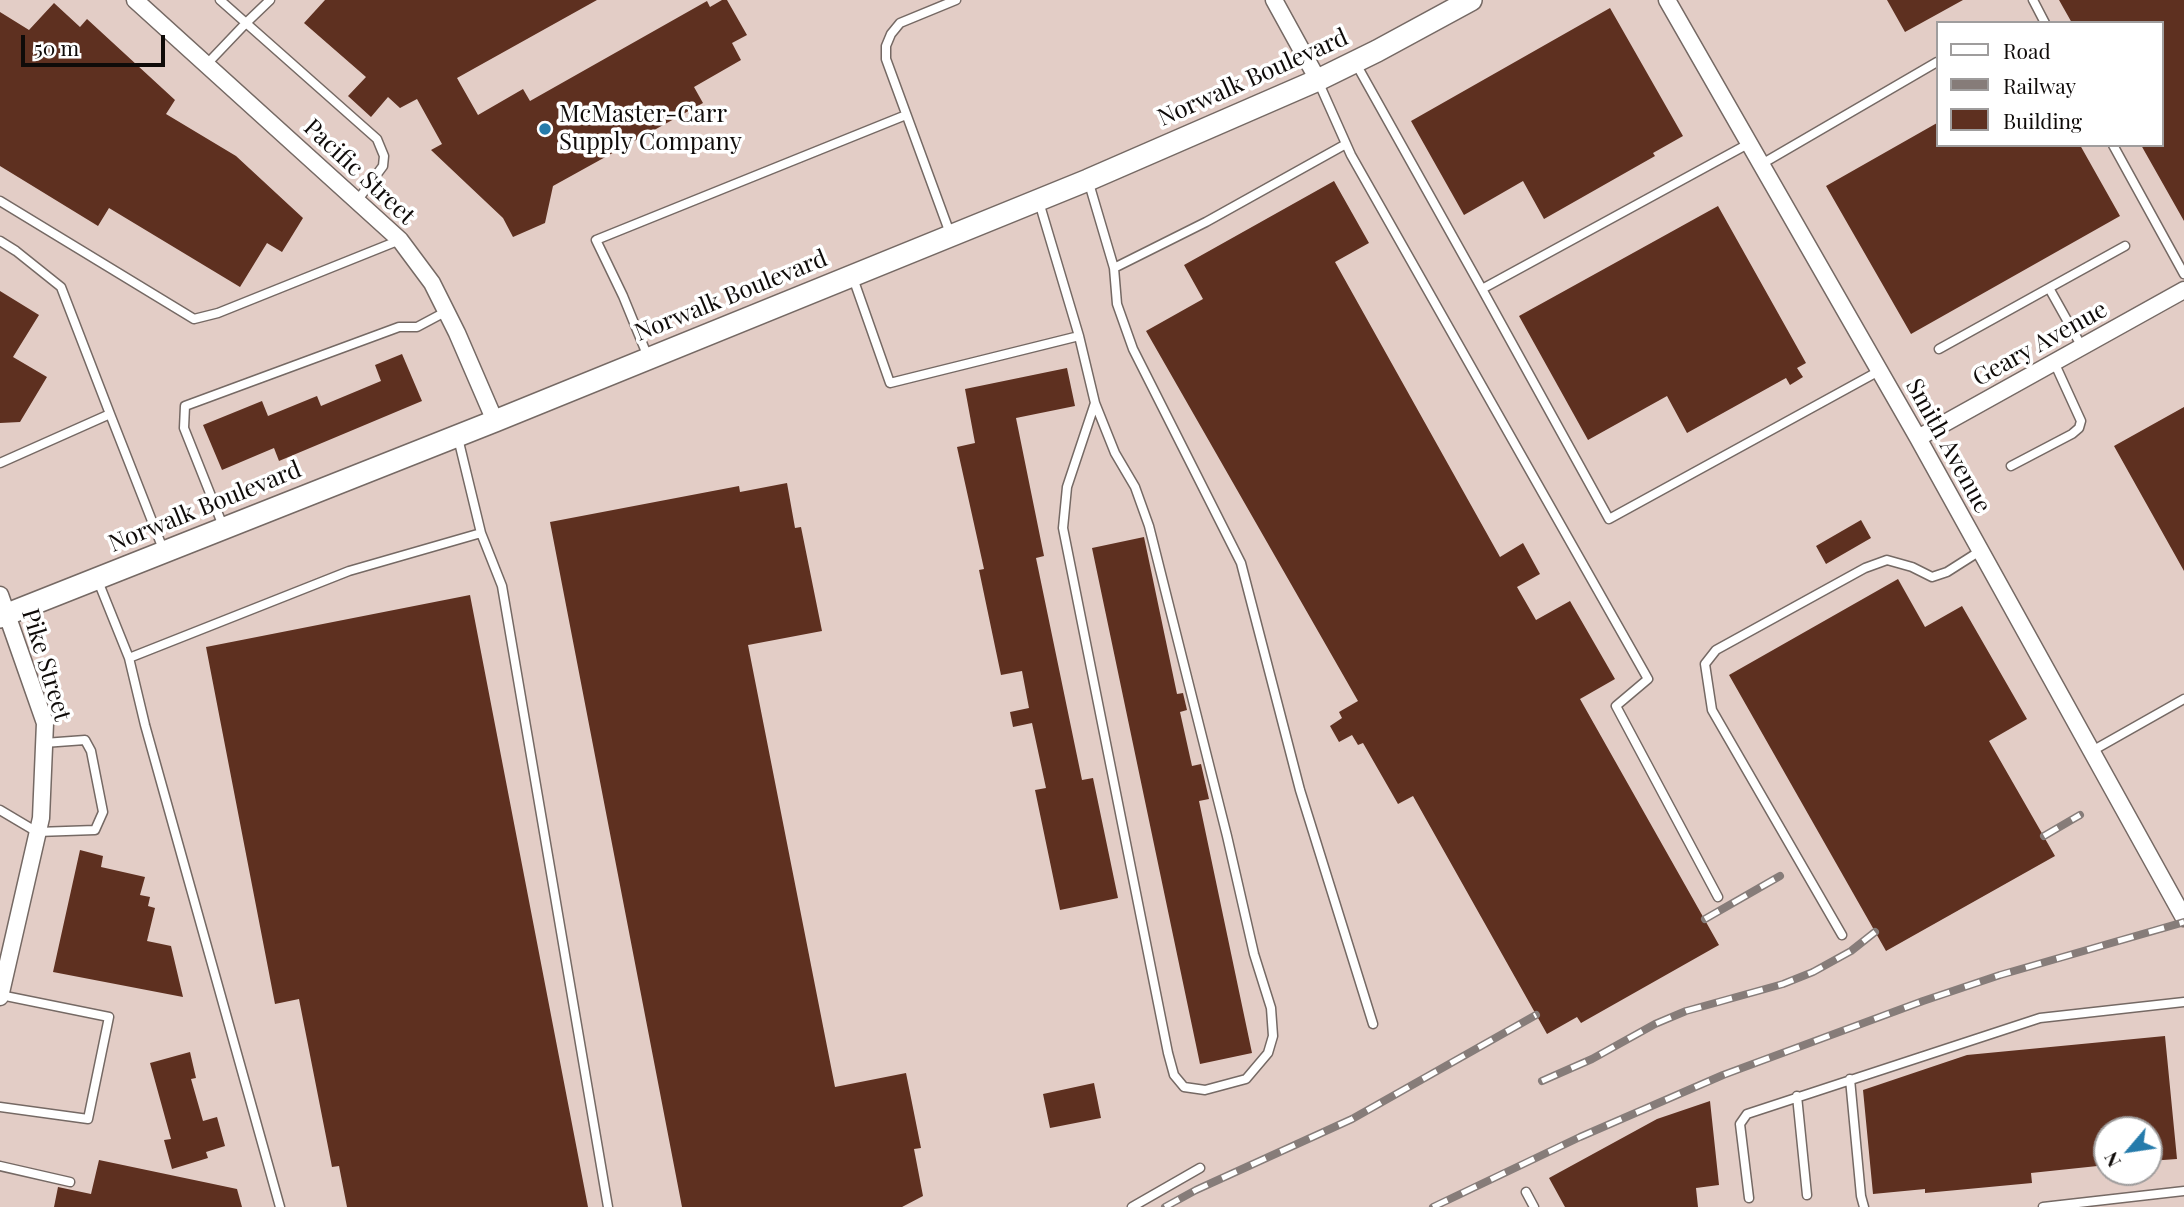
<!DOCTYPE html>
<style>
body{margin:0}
#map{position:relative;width:2184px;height:1207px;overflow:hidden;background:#e9dbd6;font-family:"Playfair Display",serif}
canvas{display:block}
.legend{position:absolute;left:1936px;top:21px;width:228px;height:126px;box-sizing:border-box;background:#fff;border:2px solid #9f9d9d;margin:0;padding:9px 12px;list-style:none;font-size:21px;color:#0f0b09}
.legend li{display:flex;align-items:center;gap:14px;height:35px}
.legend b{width:35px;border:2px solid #9f9d9d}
.north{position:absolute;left:2093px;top:1116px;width:70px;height:70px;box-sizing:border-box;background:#fff;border:2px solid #9f9d9d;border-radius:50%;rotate:241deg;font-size:19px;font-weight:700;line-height:28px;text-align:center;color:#0f0b09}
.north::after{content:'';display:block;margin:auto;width:24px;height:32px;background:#257bab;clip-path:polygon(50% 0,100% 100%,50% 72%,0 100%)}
.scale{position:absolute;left:21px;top:35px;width:144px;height:32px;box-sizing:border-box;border:4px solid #0f0b09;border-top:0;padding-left:9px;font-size:21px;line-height:24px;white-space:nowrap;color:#0f0b09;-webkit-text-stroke:5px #fff;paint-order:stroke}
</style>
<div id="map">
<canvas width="2184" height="1207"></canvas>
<ul class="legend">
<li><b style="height:9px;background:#fff"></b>Road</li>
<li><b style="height:9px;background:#867c79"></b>Railway</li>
<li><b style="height:19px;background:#5e3020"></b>Building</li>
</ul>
<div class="north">N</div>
<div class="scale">50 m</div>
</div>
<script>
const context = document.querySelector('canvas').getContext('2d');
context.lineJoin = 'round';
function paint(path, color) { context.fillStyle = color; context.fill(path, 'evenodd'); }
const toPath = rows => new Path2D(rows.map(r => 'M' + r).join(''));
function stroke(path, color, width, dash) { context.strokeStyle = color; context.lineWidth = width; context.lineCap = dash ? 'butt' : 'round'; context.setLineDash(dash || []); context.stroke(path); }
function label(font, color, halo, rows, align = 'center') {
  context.font = font + ' "Playfair Display",serif'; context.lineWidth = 7; context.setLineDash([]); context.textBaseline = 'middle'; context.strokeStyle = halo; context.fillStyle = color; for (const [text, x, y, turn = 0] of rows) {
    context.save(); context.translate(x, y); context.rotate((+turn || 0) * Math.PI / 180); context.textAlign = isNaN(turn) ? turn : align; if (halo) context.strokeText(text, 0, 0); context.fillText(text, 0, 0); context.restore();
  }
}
const built = toPath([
 [0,0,2184,0,2184,1207,0,1207],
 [1937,23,2161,23,2161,145,1937,145],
 [2107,1130,2149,1130,2149,1172,2107,1172]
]);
const building = toPath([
 [325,0,597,0,457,78,478,115,523,89,530,101,707,1,710,7,722,0,727,0,747,35,732,43,741,60,694,87,703,103,553,186,545,223,513,237,503,218,431,150,442,144,417,99,400,108,388,97,371,117,348,96,366,77,304,23],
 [1887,0,1963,0,1905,32],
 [2059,0,2184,0,2184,221,2141,145,2161,145,2161,23,2072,23],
 [54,3,80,27,87,19,175,100,166,114,236,156,303,218,282,252,267,243,240,287,109,208,98,226,0,166,0,12,29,30],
 [1610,8,1683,136,1653,153,1655,156,1544,219,1523,181,1464,215,1411,121],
 [1937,123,1937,145,2080,145,2120,216,1911,334,1826,186],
 [1334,181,1369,243,1335,262,1500,557,1523,543,1540,574,1517,587,1536,620,1570,601,1615,679,1580,699,1719,945,1581,1023,1577,1017,1547,1034,1413,796,1398,804,1363,743,1358,745,1352,735,1339,742,1330,726,1342,718,1339,712,1358,701,1146,331,1203,299,1184,265],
 [1718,206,1806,363,1797,368,1803,377,1790,385,1786,378,1687,433,1667,396,1588,440,1519,316],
 [0,291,39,315,13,357,47,377,20,422,0,423],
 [402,354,422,401,279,461,274,448,222,470,203,425,262,401,268,416,317,396,321,406,381,381,375,365],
 [1067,368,1075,406,1016,418,1044,556,1036,558,1082,780,1093,778,1118,898,1060,910,1035,790,1046,788,1032,723,1013,727,1010,712,1029,708,1022,671,1001,675,979,570,984,569,957,447,975,443,965,389],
 [2184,407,2184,571,2114,446],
 [787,483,795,528,801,527,822,631,748,645,835,1087,906,1073,921,1148,914,1149,923,1196,902,1207,682,1207,550,522,739,486,740,492],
 [1861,520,1871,538,1826,564,1816,546],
 [1144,537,1177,694,1183,693,1187,710,1180,712,1192,766,1201,764,1209,799,1199,801,1252,1053,1200,1064,1092,548],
 [1898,579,1925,627,1962,606,2027,719,1989,741,2055,856,1886,951,1729,675],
 [470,595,588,1207,347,1207,339,1166,332,1167,299,999,275,1004,206,647],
 [80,850,103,856,101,867,145,877,140,895,150,897,148,906,155,908,147,941,171,946,183,997,53,972],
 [2165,1036,2177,1159,2149,1161,2149,1130,2107,1130,2107,1165,2031,1173,2032,1183,1925,1193,1925,1189,1873,1194,1863,1090,1967,1055],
 [190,1052,196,1078,191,1079,203,1121,217,1117,225,1146,206,1152,208,1158,172,1169,164,1140,171,1139,150,1063],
 [1094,1083,1101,1118,1050,1128,1043,1094],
 [1710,1101,1719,1185,1696,1188,1698,1207,1565,1207,1549,1178,1657,1119],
 [99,1160,237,1189,242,1207,54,1207,58,1187,91,1194]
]);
const service = toPath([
 [270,0,246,23,377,139,384,156,383,166,357,201],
 [2033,0,2045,23],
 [1355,62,1482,289],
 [206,65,246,23,220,0],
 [1318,81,1351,155,1648,679,1616,706,1718,897],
 [1748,144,1482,289,1609,519,1879,371],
 [2113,145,2184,274],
 [1760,165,1937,62],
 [1088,180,1114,268,1206,222,1346,144],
 [0,201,194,319,218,313,400,240],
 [951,236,886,59,886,46,891,34,900,23,956,0],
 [0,241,16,251,61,287,110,414],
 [1114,268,1117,304,1133,349,1241,563,1300,790,1373,1024],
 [853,278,890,383,1079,336,1039,202],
 [1079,336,1095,403,1115,453,1135,487,1149,526,1227,836,1254,954,1271,1008,1273,1036,1268,1053,1246,1079,1205,1090,1184,1087,1174,1075,1168,1053,1063,528,1067,487,1095,403],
 [2082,347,2049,288,2125,246],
 [1939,349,2049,288],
 [648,357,623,296,596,240,906,115],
 [0,463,110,414,163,549],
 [2011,466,2072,434,2079,428,2081,421,2054,362],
 [223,526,184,428,185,406,399,327,417,327,447,311],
 [481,533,502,586,608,1207],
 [98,581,129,658,349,571,481,533,458,438],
 [129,658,145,725,280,1207],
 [2092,751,2184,699],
 [0,810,37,832,95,830,103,812,91,751,85,740,44,743],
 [1842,935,1712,710,1705,664,1716,650,1865,568,1887,560,1912,567,1932,577,1947,572,1980,551],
 [1850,1079,1861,1196,1864,1207],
 [1797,1096,1807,1195],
 [0,1107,88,1119,109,1017,0,995],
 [0,1166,70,1182],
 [1526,1192,1534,1207],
 [1749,1198,1740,1124,1747,1114,2040,1018,2184,1002],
 [1132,1207,1200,1168],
 [2043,1207,2184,1191]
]);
const minor = toPath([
 [135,0,400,240,432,283,457,333,495,421],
 [1274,0,1318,80],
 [1667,0,1918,438,2184,918],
 [1918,438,2184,290],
 [0,595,45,723,41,818,0,997]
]);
const secondary = toPath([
 [0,617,495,421,1088,180,1318,80,1377,51,1471,0]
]);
const rail = toPath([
 [2044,836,2080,815],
 [1705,919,1780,876],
 [1542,1081,1592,1059,1655,1024,1686,1011,1783,984,1813,972,1851,951,1875,932],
 [1165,1207,1196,1190,1352,1119,1536,1015],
 [1433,1207,1580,1137,1723,1075,1923,1001,2000,975,2184,922]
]);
const markers = [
 [545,129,7,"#257bab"]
];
const streetNames = [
 ["Norwalk Boulevard",1253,78,-24],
 ["Pacific Street",359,172,43],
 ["Norwalk Boulevard",731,296,-22],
 ["Geary Avenue",2040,344,-29],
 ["Smith Avenue",1948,446,61],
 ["Norwalk Boulevard",205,507,-22],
 ["Pike Street",46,665,73]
];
const poiNames = [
 ["McMaster-Carr",559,115],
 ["Supply Company",559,143]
];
paint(built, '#e3cdc6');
paint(building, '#5e3020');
stroke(service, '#756964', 11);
stroke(minor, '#756964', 19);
stroke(secondary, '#756964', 24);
stroke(service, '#fff', 8);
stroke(minor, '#fff', 16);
stroke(secondary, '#fff', 21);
stroke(rail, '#867c79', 8);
stroke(rail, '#fff', 5, [16]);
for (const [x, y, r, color] of markers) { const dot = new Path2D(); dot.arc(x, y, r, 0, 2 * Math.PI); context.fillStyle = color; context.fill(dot); stroke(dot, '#fff', 2.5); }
label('24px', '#0f0b09', '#fff', streetNames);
label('24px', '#0f0b09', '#fff', poiNames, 'left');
</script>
